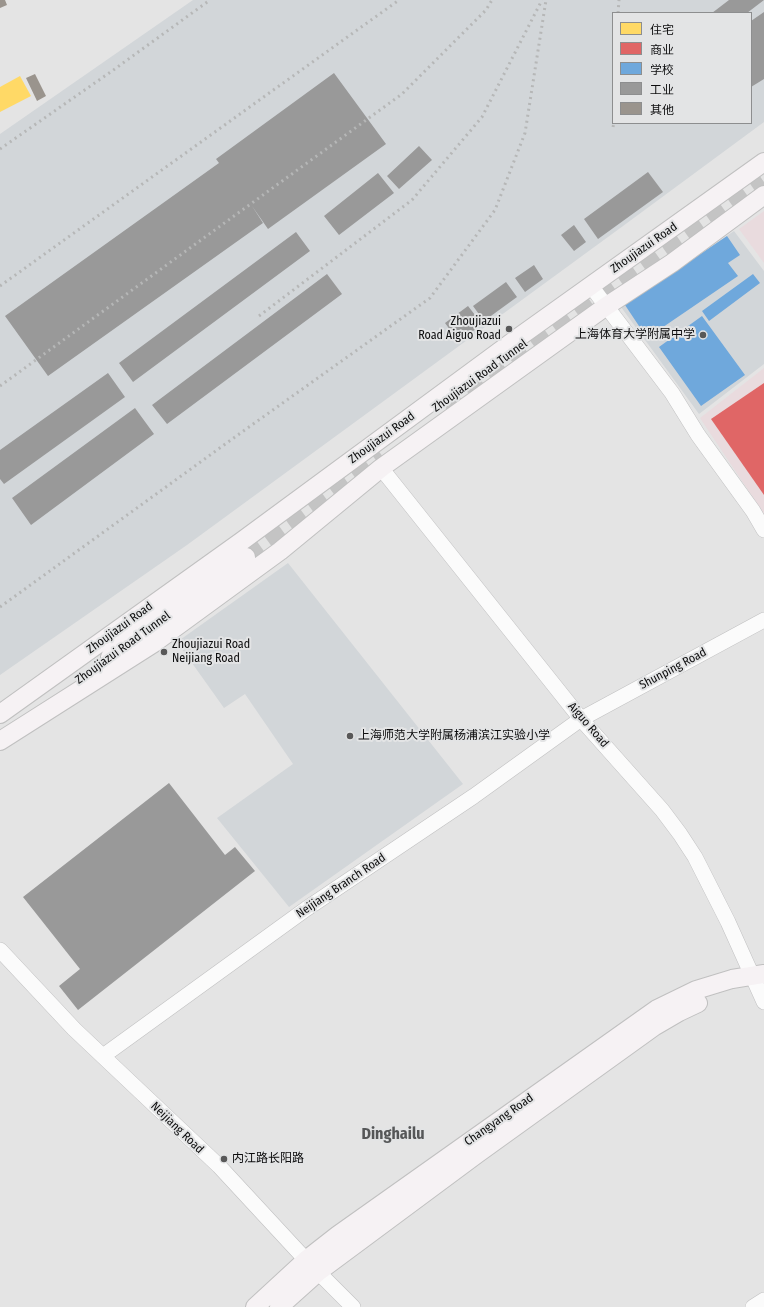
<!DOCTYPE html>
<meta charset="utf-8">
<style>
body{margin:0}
#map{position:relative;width:764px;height:1307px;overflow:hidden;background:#e4e4e4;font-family:"Fira Sans Condensed","Noto Sans SC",sans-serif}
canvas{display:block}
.legend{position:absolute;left:612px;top:12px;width:140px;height:112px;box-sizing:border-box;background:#e3e4e5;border:1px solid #8d8e8f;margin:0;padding:5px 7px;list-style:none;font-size:12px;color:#0c0c0d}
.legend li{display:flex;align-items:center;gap:8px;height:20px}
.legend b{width:20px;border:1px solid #8d8e8f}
</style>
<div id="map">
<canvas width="764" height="1307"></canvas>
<ul class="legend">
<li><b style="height:11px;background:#ffd966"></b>住宅</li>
<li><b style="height:11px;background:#e06666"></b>商业</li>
<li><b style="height:11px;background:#6fa8dc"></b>学校</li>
<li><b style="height:11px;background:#999"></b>工业</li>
<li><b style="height:11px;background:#9a948d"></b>其他</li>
</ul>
</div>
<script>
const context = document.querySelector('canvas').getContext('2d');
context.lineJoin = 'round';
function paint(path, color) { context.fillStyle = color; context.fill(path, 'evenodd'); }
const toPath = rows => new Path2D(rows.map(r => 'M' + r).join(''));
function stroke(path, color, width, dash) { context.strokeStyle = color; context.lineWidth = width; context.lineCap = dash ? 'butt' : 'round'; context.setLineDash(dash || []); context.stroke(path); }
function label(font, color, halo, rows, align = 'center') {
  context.font = font + ' "Fira Sans Condensed","Noto Sans SC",sans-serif'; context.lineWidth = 4; context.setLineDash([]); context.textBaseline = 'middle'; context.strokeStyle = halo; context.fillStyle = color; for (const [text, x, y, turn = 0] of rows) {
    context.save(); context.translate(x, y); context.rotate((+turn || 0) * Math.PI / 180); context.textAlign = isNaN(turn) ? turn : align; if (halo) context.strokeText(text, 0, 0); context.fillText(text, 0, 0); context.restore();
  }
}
const commercial = toPath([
 [764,211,764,263,739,229],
 [764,368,764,514,700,418]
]);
const built = toPath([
 [193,0,764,0,764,122,623,226,187,545,0,675,0,134],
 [613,13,751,13,751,123,613,123],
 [734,231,764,271,764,364,699,414,621,307],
 [288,563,463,784,289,907,217,818,293,764,245,694,224,708,177,642]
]);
const homes = toPath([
 [20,76,31,96,0,112,0,87]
]);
const shops = toPath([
 [764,383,764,495,711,419]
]);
const schools = toPath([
 [727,236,740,255,728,263,738,276,647,338,625,305],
 [753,274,760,283,709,321,702,311],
 [702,316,745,375,701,406,659,347]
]);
const industry = toPath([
 [729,0,764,0,747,13,712,13],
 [764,12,764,79,751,87,751,21],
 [334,73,386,144,268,229,252,206,263,223,48,376,5,316,219,163,216,159],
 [419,146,432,160,399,189,387,176],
 [648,172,663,192,598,239,584,219],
 [378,173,394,193,339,235,324,216],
 [574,225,586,242,574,251,561,235],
 [296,232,310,251,133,382,119,363],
 [534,265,543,279,525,292,515,278],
 [327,274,342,294,167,424,152,405],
 [506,282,517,297,484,321,473,306],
 [468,306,482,324,459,342,445,323],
 [108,373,125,397,4,484,0,479,0,450],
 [135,408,154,434,31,525,12,498],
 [169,783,225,855,235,847,255,871,78,1010,59,986,80,969,23,897]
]);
const building = toPath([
 [0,0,5,0,7,5,0,8],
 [35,74,46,96,37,101,26,78]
]);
const majorTunnel = toPath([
 [447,410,583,310,764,182],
 [246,557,383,457]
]);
const minor = toPath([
 [591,286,672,393,698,435,753,511,764,530],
 [381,468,581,719,662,810,680,834,695,857,728,922,764,1002],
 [0,950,74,1029,219,1166,306,1260,353,1307],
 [103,1056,306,909,474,796,581,719,764,620],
 [753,1307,764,1300]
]);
const major = toPath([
 [110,657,246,557],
 [0,714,242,541,519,337,764,162],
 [0,741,154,643,280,551,381,468,605,307,672,263,764,195],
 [255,1307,306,1260,338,1235,657,1009,696,990,732,979,764,974],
 [279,1307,318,1272,477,1154,655,1026,679,1012,698,1003]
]);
const rail = toPath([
 [618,13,619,0],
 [613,127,614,123],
 [0,149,112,71,210,0],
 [0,286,399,0],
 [259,316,412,200,482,117,542,0],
 [0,386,402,94,486,10,492,0],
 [0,607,235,437,430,298,495,210,525,133,546,0]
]);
const markers = [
 [509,329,4,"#585858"],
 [703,335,4,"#585858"],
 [164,652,4,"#585858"],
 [350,736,4,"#585858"],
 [224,1159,4,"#585858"]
];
const streetNames = [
 ["Zhoujiazui Road",644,248,-35],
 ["Zhoujiazui Road Tunnel",480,376,-36],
 ["Zhoujiazui Road",382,438,-36],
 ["Zhoujiazui Road",120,628,-36],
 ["Zhoujiazui Road Tunnel",123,648,-36],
 ["Shunping Road",673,669,-28],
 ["Aiguo Road",588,725,49],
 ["Neijiang Branch Road",341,886,-34],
 ["Changyang Road",499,1120,-35],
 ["Neijiang Road",177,1128,44]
];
const poiNames = [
 ["Zhoujiazui",501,322,"right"],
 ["Road Aiguo Road",501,336,"right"],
 ["上海体育大学附属中学",695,335,"right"],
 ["Zhoujiazui Road",172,645],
 ["Neijiang Road",172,659],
 ["上海师范大学附属杨浦滨江实验小学",358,736],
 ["内江路长阳路",232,1159]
];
const districtNames = [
 ["Dinghailu",393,1135]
];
paint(commercial, '#e9dbde');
paint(built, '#d2d6d9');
paint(homes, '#ffd966');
paint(shops, '#e06666');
paint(schools, '#6fa8dc');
paint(industry, '#999');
paint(building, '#9a948d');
stroke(majorTunnel, '#c4c4c4', 18, [18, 9]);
stroke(minor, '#c0c0c1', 16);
stroke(major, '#c0c0c0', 20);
stroke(minor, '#fbfbfb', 15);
stroke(major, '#f6f2f4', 18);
stroke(rail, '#b6b7b7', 3, [2, 4]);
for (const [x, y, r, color] of markers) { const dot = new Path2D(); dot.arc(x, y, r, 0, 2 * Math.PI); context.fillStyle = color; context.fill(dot); stroke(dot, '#e3e4e5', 1.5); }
label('12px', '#0c0c0d', '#e3e4e5', streetNames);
label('12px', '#0c0c0d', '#e3e4e5', poiNames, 'left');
label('bold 16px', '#565758', '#e3e4e5', districtNames);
</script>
